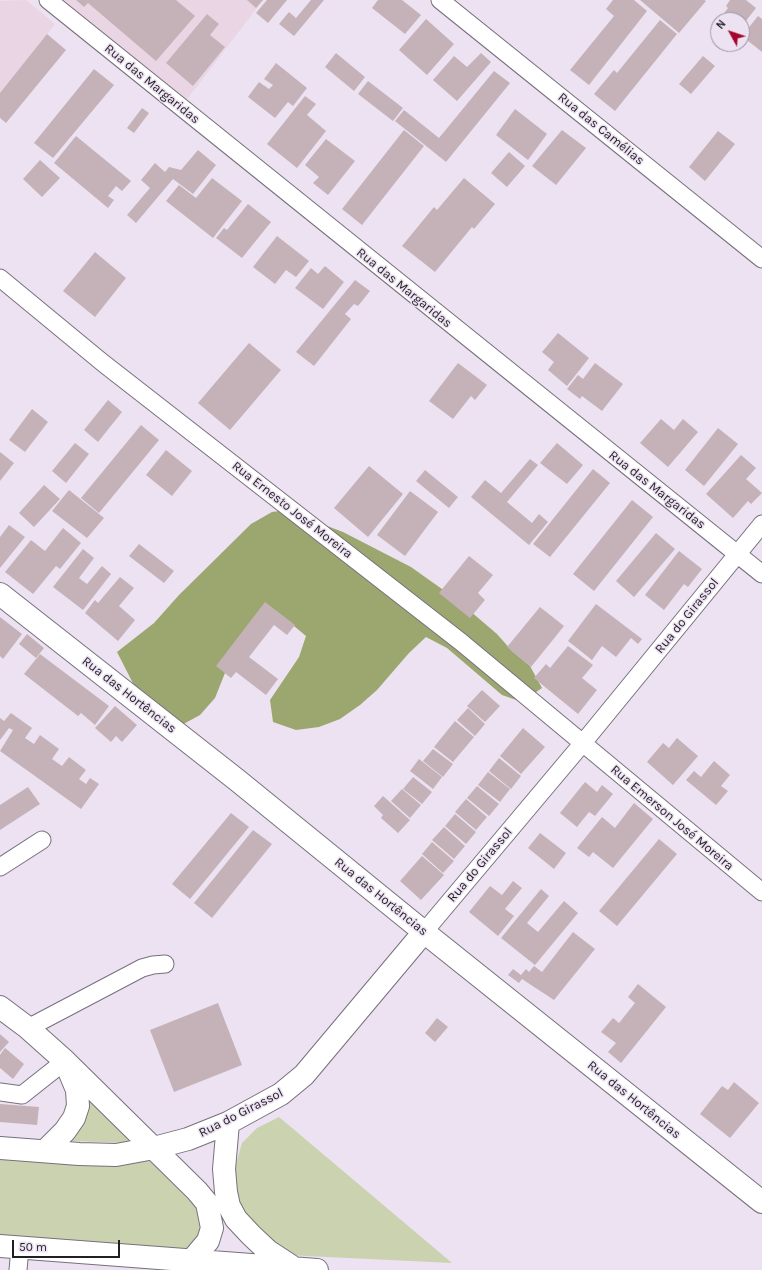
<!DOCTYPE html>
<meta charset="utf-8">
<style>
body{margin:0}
#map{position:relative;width:762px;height:1270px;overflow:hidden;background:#ece2f1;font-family:Karla,sans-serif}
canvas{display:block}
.north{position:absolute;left:710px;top:12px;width:40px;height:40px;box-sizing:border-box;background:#ece2f1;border:1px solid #9b949f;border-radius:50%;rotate:310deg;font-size:11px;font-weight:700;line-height:16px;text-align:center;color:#221f24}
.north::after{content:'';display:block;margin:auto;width:14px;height:18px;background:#a4072b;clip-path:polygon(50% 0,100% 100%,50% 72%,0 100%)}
.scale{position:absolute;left:12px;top:1240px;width:108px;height:18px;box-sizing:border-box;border:2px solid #221f24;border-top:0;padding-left:5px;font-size:12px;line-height:14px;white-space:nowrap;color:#221f24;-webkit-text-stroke:3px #ece2f1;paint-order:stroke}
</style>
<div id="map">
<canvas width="762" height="1270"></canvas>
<div class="north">N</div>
<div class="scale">50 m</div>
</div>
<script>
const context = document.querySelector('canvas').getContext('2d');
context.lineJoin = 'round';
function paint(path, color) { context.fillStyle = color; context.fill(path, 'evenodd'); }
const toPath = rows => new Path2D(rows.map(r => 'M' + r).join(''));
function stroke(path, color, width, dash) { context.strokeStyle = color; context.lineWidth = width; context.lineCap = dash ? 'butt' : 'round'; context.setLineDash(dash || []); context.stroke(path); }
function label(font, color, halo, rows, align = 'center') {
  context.font = font + ' Karla,sans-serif'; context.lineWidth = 3; context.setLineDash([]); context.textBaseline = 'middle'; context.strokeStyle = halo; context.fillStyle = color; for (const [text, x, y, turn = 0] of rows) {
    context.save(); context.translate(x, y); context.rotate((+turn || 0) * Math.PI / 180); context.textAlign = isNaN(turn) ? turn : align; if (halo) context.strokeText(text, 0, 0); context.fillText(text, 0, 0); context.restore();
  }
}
const commercial = toPath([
 [26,0,55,24,0,94,0,1],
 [59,0,263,0,185,102]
]);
const green = toPath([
 [89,1096,131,1143,70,1141],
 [279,1117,452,1263,286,1255,265,1241,240,1207,235,1183,236,1164,242,1143,257,1128],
 [0,1149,144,1160,151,1162,202,1213,206,1234,198,1246,185,1250,0,1235]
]);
const forest = toPath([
 [294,509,314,521,343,532,411,567,456,599,497,634,512,651,530,666,542,688,522,702,502,695,447,648,426,637,409,653,377,690,360,705,340,719,319,727,296,730,273,722,270,700,299,657,306,636,288,621,264,619,225,673,215,698,200,715,178,727,141,699,117,652,154,623,179,595,251,524,272,512]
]);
const building = toPath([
 [76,0,176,0,195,16,156,61,88,3,84,7],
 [247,0,263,0,256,8],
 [267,0,287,0,268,23,256,13],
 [311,0,324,0,294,36,279,24,289,12,296,18],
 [378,0,402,0,421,15,405,34,372,8],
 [613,0,634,0,647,11,589,85,570,70,614,16,606,9],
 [640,0,704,0,706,1,679,33],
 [730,0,746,0,756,8,742,26,742,20,719,20,728,8,726,6],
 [207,14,219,24,210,35,225,47,193,86,166,63],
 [758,16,762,19,762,52,742,36],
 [426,19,454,44,427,75,399,50],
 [660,20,677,34,615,111,594,94,614,70,617,73],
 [718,21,718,31,714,27],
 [47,34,66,50,6,123,0,118,0,93],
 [336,53,365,77,354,91,325,67],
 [481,53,491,62,457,101,433,80,454,56,467,67],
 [703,56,715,66,691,94,679,84],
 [276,63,307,88,293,106,288,102,275,118,248,97,259,82,269,89,273,85,264,79],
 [94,69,114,85,53,158,34,143],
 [494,71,510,83,446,162,395,121,404,110,439,138],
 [368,81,403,108,393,121,358,94],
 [305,96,316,104,307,115,326,131,297,168,267,144],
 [142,108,149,113,134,133,127,128],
 [515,109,547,134,528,160,496,135],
 [404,130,424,146,362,225,342,209],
 [562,130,586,148,556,185,532,166],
 [718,131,735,144,705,181,689,167],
 [76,136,131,181,122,191,116,186,108,196,114,200,108,208,54,163],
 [326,139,355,161,328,195,313,183,319,177,305,165],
 [198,150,216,165,193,194,173,179,136,223,127,215,150,188,141,180,155,163,165,172,169,167,181,170],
 [509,152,525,166,507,187,491,173],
 [40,160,60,178,42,197,23,179],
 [212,178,242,201,213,238,166,201,179,185,196,198],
 [464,178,495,204,474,229,472,227,435,272,402,246,434,207,437,210],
 [248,204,271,222,242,258,216,238,224,228,227,230],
 [277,236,309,261,296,277,286,270,275,284,253,267],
 [95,252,126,278,95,317,63,291],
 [325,266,344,282,323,309,295,288,311,268,318,274],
 [355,280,370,291,358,306,354,304,345,314,351,319,314,366,296,352],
 [558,333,589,358,567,386,548,370,554,362,542,352],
 [249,343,281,370,230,430,198,403],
 [458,363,487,385,475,400,471,396,453,419,429,401],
 [595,363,623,384,602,411,582,396,580,399,567,389,578,375,583,379],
 [108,400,122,412,98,442,84,430],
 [32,409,48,422,25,452,9,440],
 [661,419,674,430,683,419,698,432,668,467,640,443],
 [141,425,159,440,99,513,81,498],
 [718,428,738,444,704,486,685,470],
 [75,443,89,454,66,483,52,471],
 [557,443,583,465,567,484,540,463],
 [166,450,192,471,172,496,146,475],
 [0,452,14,463,0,481],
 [741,455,756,468,746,479,762,493,751,504,748,501,733,518,706,494],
 [530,459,538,465,507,502,532,523,539,514,548,522,529,545,471,497,485,480,501,493],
 [369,466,403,494,368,537,334,508],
 [593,469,610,483,550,557,533,544],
 [425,470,458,497,449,508,416,481],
 [44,485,60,499,34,527,19,513],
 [69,490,104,518,87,538,52,511],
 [410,491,438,512,405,556,377,535],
 [632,500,653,517,594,591,573,574],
 [9,525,25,537,0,568,0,537],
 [63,528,81,543,60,569,56,566,33,594,5,572,31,540,45,551],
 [656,533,675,549,634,597,616,581],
 [139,544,174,571,164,583,129,556],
 [83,549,94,558,79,578,87,584,102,566,111,574,83,610,53,587],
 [679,551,702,569,688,587,684,584,664,610,645,595],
 [469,556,493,575,478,593,485,600,470,618,439,593],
 [120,577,134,588,119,606,135,620,118,641,85,613,95,600,98,603],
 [265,602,295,625,287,635,274,625,249,657,278,679,266,695,236,672,231,678,216,666],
 [596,604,642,639,638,644,631,638,616,657,602,646,592,660,568,641],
 [540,607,564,626,531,667,507,647],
 [0,617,22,634,3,659,0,656],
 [27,634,44,648,36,658,19,644],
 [568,646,593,665,582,678,597,690,578,714,534,678,546,664,550,668],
 [40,654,109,706,95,725,81,713,78,716,24,674],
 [482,690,500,706,485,722,467,706],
 [115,706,137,725,122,742,116,736,111,742,95,728],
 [468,708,485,724,475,736,457,720],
 [11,713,32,728,25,738,34,744,40,735,59,749,52,759,62,766,69,757,86,770,79,779,86,784,90,778,99,784,81,809,0,751,13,730,9,728,0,740,0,718,4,721],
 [455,721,474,737,453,762,434,747],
 [523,728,545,747,521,774,500,756],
 [677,738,698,756,673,785,647,762,663,743,669,748],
 [433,749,453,764,443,777,423,761],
 [499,758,521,776,511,789,489,771],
 [419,759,442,777,433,789,410,771],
 [714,761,730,775,721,786,728,791,716,805,686,780,694,771,701,777],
 [488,772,510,789,500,802,478,785],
 [413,777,432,792,422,804,403,789],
 [585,782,597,792,602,785,613,794,595,816,589,812,577,827,560,813],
 [477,786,499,804,489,816,467,798],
 [28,787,40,804,0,830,0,805],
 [402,789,421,805,410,818,391,801],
 [383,796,410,820,398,833,381,818,383,815,374,806],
 [466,799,487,817,476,830,455,812],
 [634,803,653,819,613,868,593,852,589,857,577,848,602,817,615,828],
 [231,813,249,827,190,899,172,884],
 [455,814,476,832,466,844,445,826],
 [444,827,465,846,454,859,432,840],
 [253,830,272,844,212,918,194,903],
 [540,833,566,853,554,869,528,848],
 [659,839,677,854,617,926,599,911],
 [432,842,454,861,443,873,422,854],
 [422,856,444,875,421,900,400,881],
 [513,881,522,888,505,909,514,916,498,936,469,912,490,886,502,895],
 [541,889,549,896,527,923,538,932,564,901,578,913,535,965,501,938],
 [573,932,595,949,554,1000,522,979,519,983,508,975,513,969,521,975,526,969,529,972,534,966,542,972],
 [638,984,666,1007,621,1063,608,1052,616,1043,601,1032,613,1018,619,1023,635,1003,628,997],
 [218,1003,242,1065,174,1092,150,1030],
 [437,1018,448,1027,435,1042,425,1033],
 [0,1034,9,1042,0,1052],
 [5,1048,24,1064,13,1079,0,1068,0,1055],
 [734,1082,759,1103,730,1138,700,1114,722,1086,728,1090],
 [0,1104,39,1107,37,1125,0,1122]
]);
const minor = toPath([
 [48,0,762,574],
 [440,0,762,259],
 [0,278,103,363,461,642,762,892],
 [0,867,42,840],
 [424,932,582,744,762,524],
 [28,1028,142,968,153,965,165,964],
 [0,1092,22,1095,65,1061],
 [18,1270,20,1248]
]);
const major = toPath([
 [0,594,237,780,424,932,762,1202],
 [0,1007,28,1028,65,1061,197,1191,207,1203,212,1228,208,1241,192,1260],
 [228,1123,224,1169,226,1192,229,1206,236,1219,251,1235,268,1251,291,1266],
 [0,1148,79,1154,116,1155,154,1148,188,1139,228,1123,281,1094,304,1075,424,932],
 [46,1150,65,1131,74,1118,78,1106,77,1090,67,1066],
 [0,1246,317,1270]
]);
const streetNames = [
 ["Rua das Margaridas",152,84,39],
 ["Rua das Camélias",601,129,39],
 ["Rua das Margaridas",404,288,39],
 ["Rua das Margaridas",657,490,38],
 ["Rua Ernesto José Moreira",292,510,38],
 ["Rua do Girassol",687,616,-51],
 ["Rua das Hortências",129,695,38],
 ["Rua Emerson José Moreira",672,818,40],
 ["Rua do Girassol",480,865,-50],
 ["Rua das Hortências",381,897,39],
 ["Rua das Hortências",634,1100,39],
 ["Rua do Girassol",241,1113,-27]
];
paint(commercial, '#ead5e4');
paint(green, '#cad2af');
paint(forest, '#9ca770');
paint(building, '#c5b2b8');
stroke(minor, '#78707d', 19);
stroke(major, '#78707d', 24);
stroke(minor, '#fff', 17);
stroke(major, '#fff', 22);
label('13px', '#221f24', '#ece2f1', streetNames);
</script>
